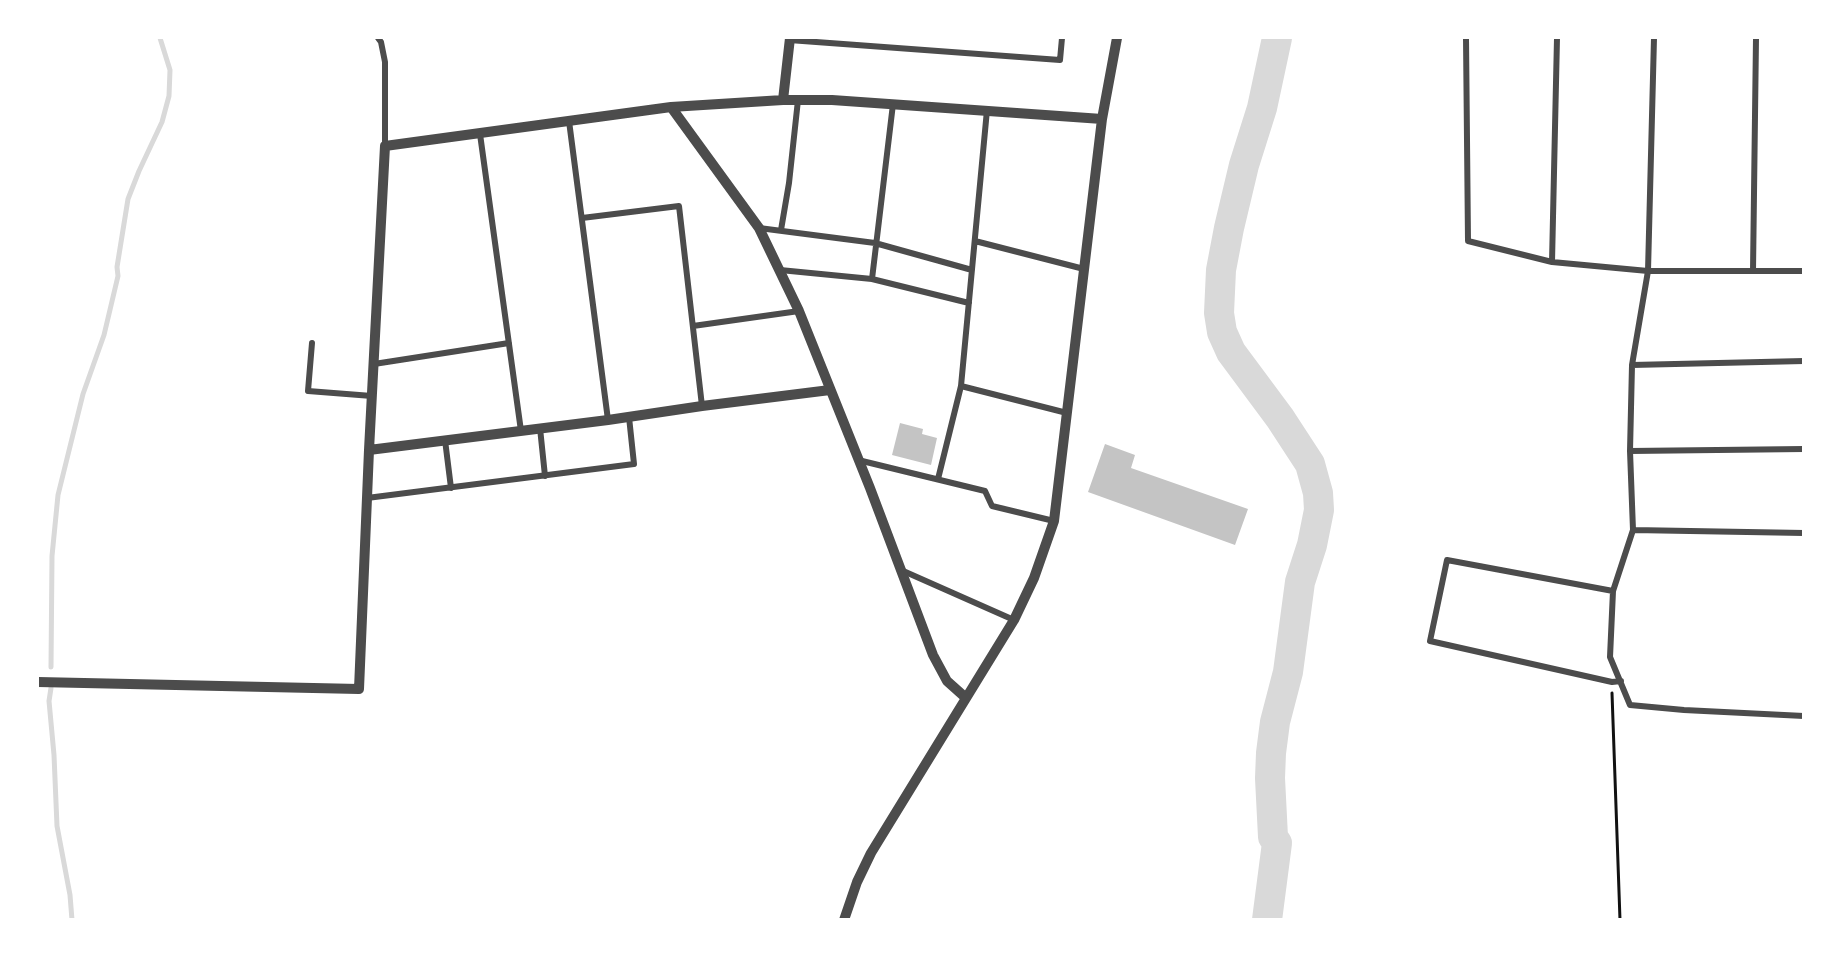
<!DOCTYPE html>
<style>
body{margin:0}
#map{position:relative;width:1841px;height:957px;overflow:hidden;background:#fff;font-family:"Work Sans",sans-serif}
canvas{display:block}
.frame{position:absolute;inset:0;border:39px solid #fff;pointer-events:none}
</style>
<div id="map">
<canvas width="1841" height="957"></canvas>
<div class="frame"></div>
</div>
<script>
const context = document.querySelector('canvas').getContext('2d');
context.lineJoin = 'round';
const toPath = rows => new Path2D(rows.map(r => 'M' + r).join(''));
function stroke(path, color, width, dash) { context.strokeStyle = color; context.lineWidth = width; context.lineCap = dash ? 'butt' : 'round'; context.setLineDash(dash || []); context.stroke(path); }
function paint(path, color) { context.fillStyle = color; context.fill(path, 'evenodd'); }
const stream = toPath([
 [51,667,52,556,58,495,83,394,104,335,118,276,117,267,128,199,139,171,162,122,169,96,170,70,160,38],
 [51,688,49,701,54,755,57,826,70,895,72,920]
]);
const river = toPath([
 [1267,920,1277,843,1273,837,1270,778,1271,753,1275,722,1288,672,1300,582,1312,545,1319,510,1318,493,1310,464,1280,418,1231,352,1222,332,1219,313,1221,270,1229,228,1244,165,1262,108,1277,38]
]);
const building = toPath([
 [900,423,923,429,922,434,937,438,931,465,892,455],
 [1105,444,1135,455,1131,468,1248,509,1235,545,1088,492]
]);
const path = toPath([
 [1612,693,1620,920]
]);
const minor = toPath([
 [378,38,381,42,385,62,385,146],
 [1466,38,1468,241,1552,262],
 [1557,38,1552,262,1648,271,1804,271],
 [1654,38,1648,271,1632,365,1630,451,1633,530,1613,591,1610,657,1630,705,1684,710,1804,716],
 [789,40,1060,60,1062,38],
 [569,121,608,420],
 [480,134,521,431],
 [582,218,679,206,702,406],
 [759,228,875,243,972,270],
 [781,230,789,183,798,100],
 [975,241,1084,269],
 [780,270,872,279,969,303],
 [1753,271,1756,38],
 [872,279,893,104],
 [693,326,799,311],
 [312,343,308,391,372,396],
 [374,364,509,343],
 [1632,365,1804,361],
 [961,386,1067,413],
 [540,428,545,476],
 [445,440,451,488],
 [1630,451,1804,449],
 [858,460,985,491,992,506,1054,521],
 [938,479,961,386,987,110],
 [367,498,634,464,629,417],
 [1633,530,1804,533],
 [901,570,1014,620],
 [1613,591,1447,560,1430,641,1612,682,1621,681]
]);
const tertiary = toPath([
 [783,100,790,38],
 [671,107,759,228,799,311,870,488,933,655,947,681,966,698],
 [369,450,608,420,702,406,830,390],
 [38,682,359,689,369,450,385,146,671,107,783,100,832,100,1102,119],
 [844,920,857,882,871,853,1014,620,1034,578,1054,521,1102,119,1117,38]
]);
stroke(stream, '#d9d9d9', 5);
stroke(river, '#d9d9d9', 30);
paint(building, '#c4c4c4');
stroke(path, '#111', 3);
stroke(minor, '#4c4c4c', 6);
stroke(tertiary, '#4c4c4c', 10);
</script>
